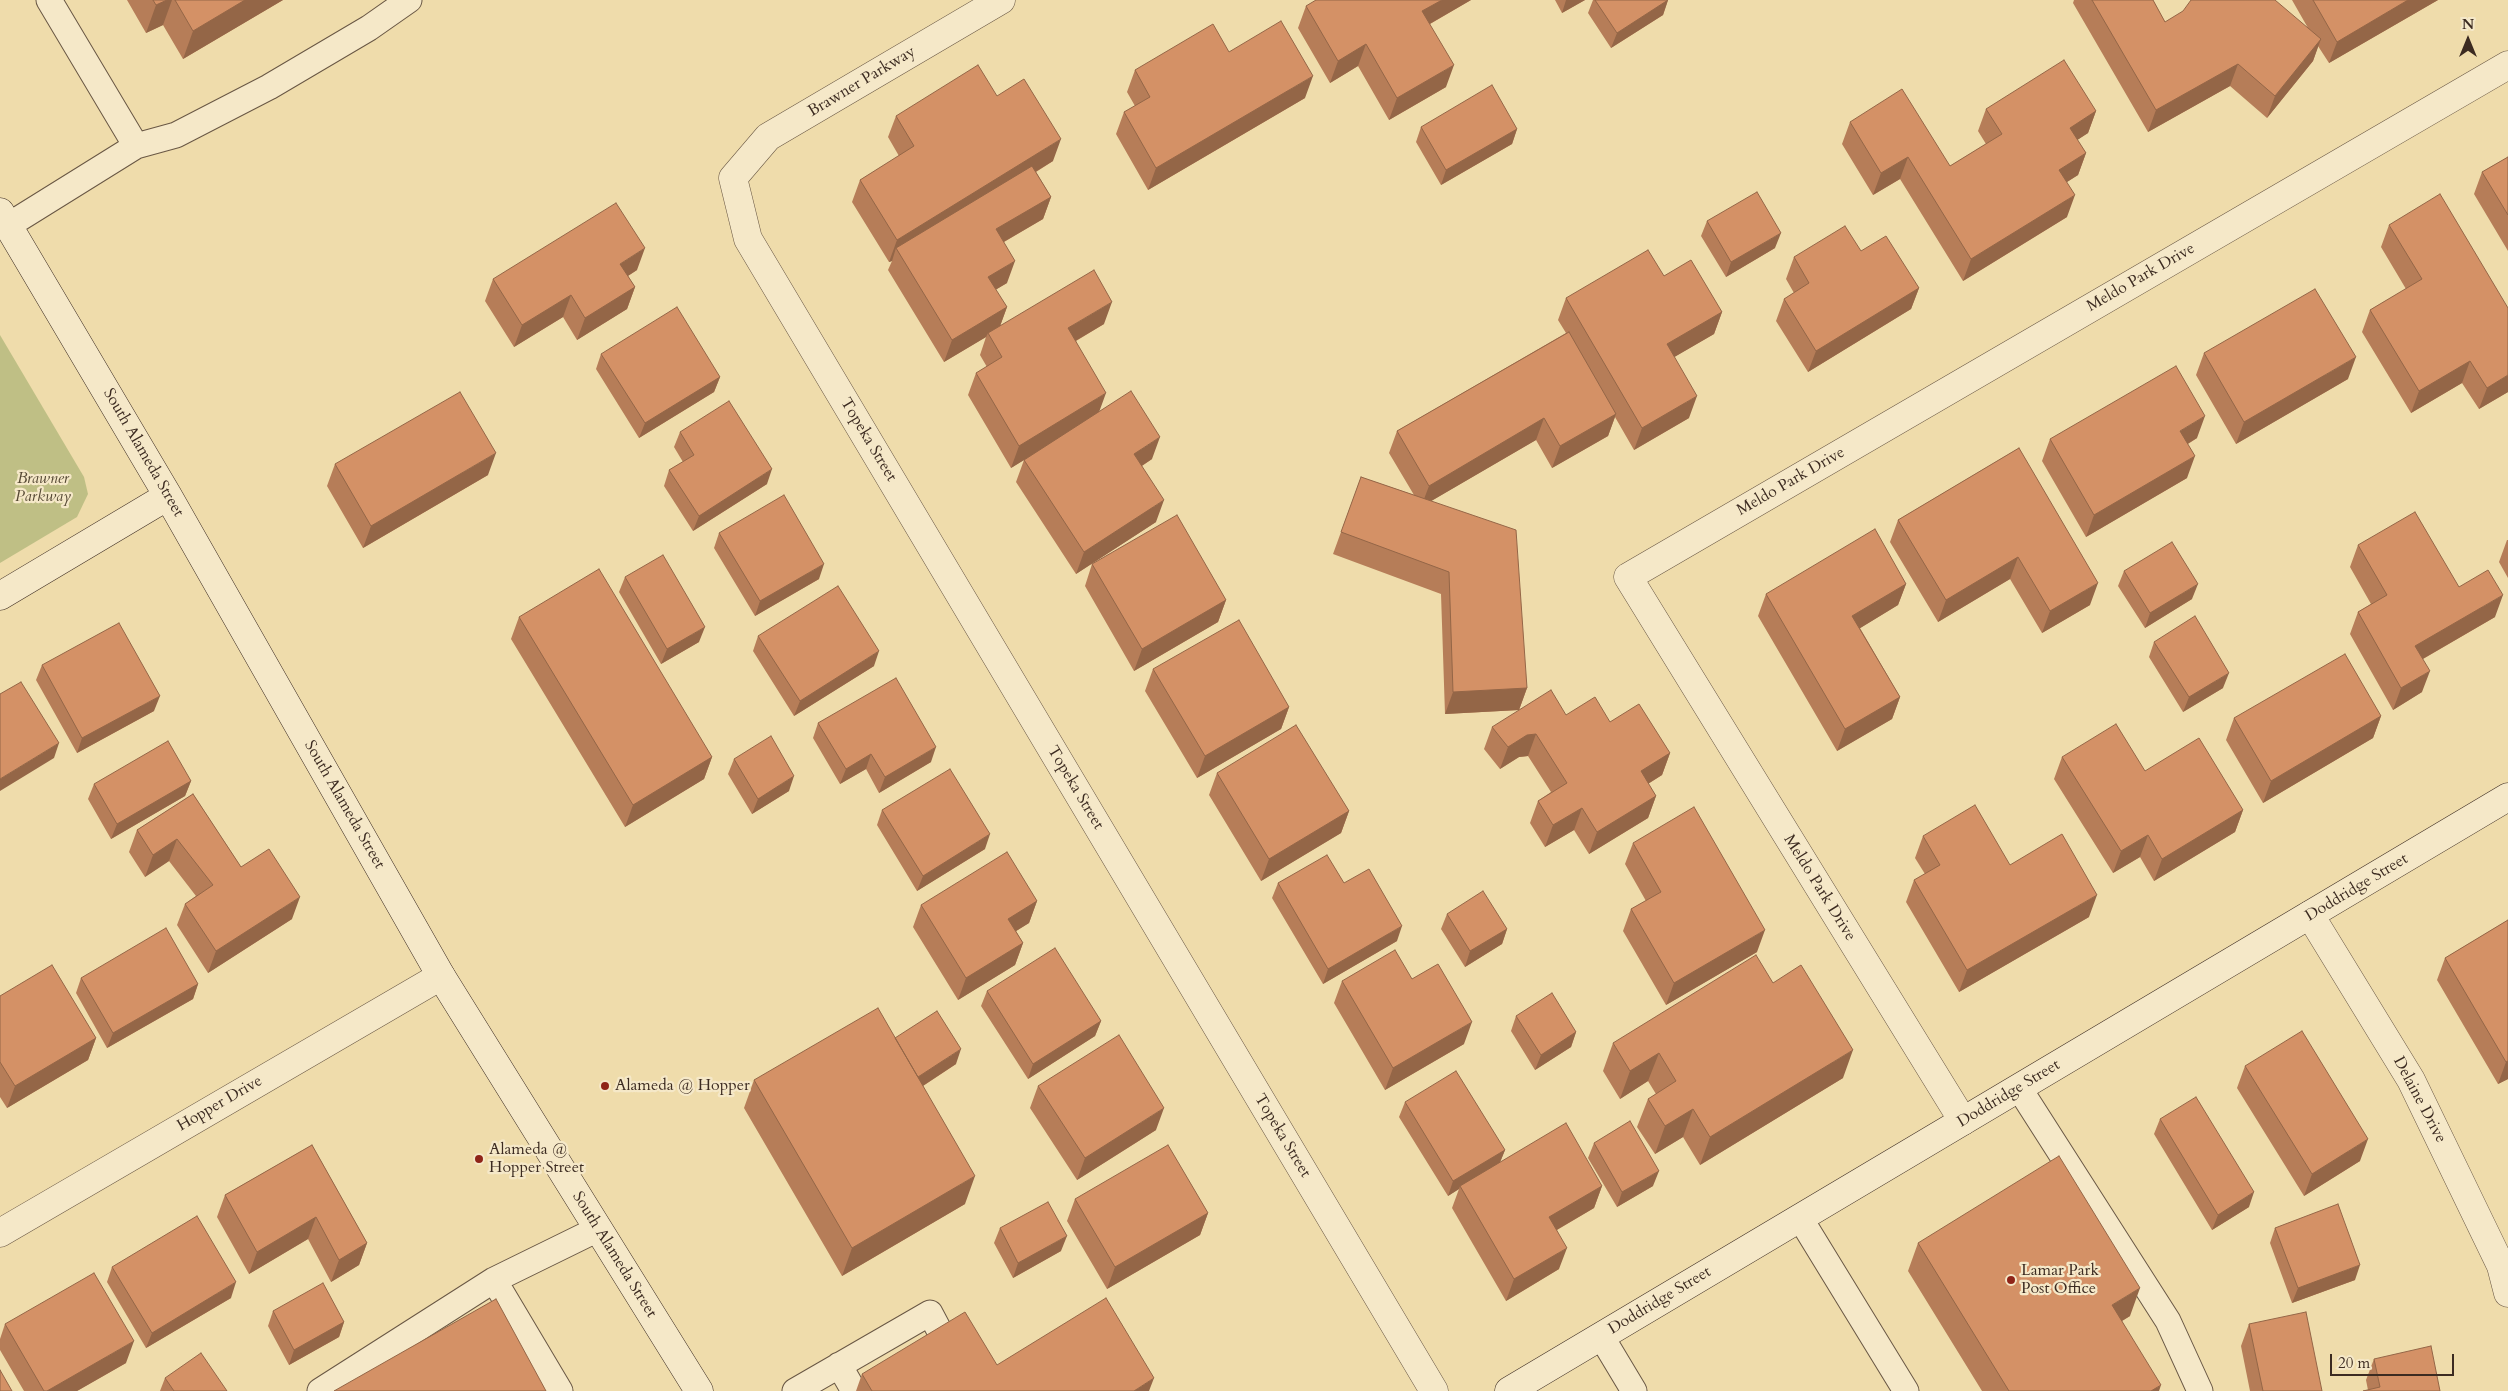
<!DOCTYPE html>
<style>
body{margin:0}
#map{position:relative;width:2508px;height:1391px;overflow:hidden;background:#efdcab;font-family:Cardo,serif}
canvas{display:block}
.north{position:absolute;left:2443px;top:15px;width:50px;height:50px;-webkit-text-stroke:4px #f5e8c8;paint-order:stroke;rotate:0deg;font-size:14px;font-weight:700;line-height:20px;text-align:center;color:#3c2b21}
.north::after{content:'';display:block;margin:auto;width:18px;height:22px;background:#3c2b21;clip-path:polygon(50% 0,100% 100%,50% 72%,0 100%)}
.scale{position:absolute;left:2330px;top:1354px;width:124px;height:22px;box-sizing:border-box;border:2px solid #3c2b21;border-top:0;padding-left:6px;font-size:15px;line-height:18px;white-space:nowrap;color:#3c2b21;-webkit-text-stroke:4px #f5e8c8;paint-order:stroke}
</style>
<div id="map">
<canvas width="2508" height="1391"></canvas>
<div class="north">N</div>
<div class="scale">20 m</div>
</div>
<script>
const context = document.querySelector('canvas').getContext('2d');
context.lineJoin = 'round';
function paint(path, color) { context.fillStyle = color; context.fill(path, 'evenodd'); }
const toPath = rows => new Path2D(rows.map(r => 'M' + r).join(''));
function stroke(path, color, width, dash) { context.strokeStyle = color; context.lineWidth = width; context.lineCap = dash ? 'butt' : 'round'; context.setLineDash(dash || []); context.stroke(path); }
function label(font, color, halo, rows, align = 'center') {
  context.font = font + ' Cardo,serif'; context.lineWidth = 4.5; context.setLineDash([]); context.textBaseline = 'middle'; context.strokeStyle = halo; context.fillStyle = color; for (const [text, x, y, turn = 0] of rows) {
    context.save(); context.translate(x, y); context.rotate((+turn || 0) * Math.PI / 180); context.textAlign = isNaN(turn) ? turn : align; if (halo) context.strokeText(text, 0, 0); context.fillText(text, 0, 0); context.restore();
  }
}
const green = toPath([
 [0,335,84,477,88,494,77,517,0,563]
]);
const lane = toPath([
 [136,146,176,135,269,87,369,28,409,0],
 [9,225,136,146,49,0],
 [2019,1088,2168,1321,2200,1391],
 [1800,1218,1906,1391],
 [494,1280,560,1391],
 [1601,1336,1634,1391],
 [839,1365,854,1391],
 [320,1391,494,1280,598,1229],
 [795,1391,930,1313,947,1345]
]);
const street = toPath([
 [1001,0,768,137,733,178,748,239,1434,1391],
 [2310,915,2411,1080,2501,1266,2508,1293],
 [1963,1121,1628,577,2508,65],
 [0,1233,441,976]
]);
const secondary = toPath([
 [0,212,168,496,441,976,699,1391],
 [0,596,168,496],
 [1509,1391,2508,797]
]);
const wall = toPath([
 [127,0,283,0,183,59,163,25,146,33],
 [1471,0,1430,24,1446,87,1389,120,1358,66,1330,83,1298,28,1306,6],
 [1555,0,1585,0,1562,13],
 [1593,0,1668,0,1663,15,1611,48,1588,13],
 [2074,0,2153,0,2165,22,2308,28,2292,0,2438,0,2329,63,2318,46,2313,61,2267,118,2230,86,2148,132,2073,3],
 [1229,52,1305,98,1148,190,1116,134,1124,112,1135,106,1127,92,1135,70],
 [997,96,1053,161,1036,172,1051,197,1043,219,1004,242,1007,283,995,290,1007,307,1000,326,1104,324,1076,341,1099,412,1152,459,1142,466,1156,522,1076,574,1016,482,1024,460,1038,451,1011,468,968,395,976,373,987,367,980,355,986,337,944,362,888,270,892,261,889,262,852,202,860,180,899,156,888,137,896,116],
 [1986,109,2096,111,2088,133,2077,140,2086,153,2078,175,2067,182,2067,217,1963,281,1900,179,1873,195,1842,144,1850,122,1950,166,1986,144,1978,131],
 [1421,127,1517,129,1512,144,1441,185,1416,142],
 [2508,157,2508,251,2474,194,2482,172],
 [1707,221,1775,248,1726,277,1701,236],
 [2389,225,2508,392,2479,409,2462,383,2411,413,2362,332,2370,310,2406,289,2381,247],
 [1861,251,1919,288,1911,309,1808,372,1776,321,1784,299,1794,293,1786,279,1794,257],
 [637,270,628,276,635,287,627,309,577,340,563,317,514,347,485,301,493,279],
 [1664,276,1722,312,1714,334,1674,357,1689,418,1634,450,1615,417,1608,436,1552,468,1536,440,1431,501,1527,688,1519,710,1445,714,1441,594,1333,554,1361,477,1414,495,1389,453,1397,431,1566,333,1558,320,1566,298],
 [2204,353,2348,379,2236,444,2196,375],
 [601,354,720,377,714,392,639,438,596,369],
 [680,432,767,484,693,531,664,486,669,470,683,462,674,447],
 [2197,438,2188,444,2187,478,2086,537,2042,461,2050,439],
 [2019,448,2090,605,2042,633,2010,579,1938,622,1890,542,1898,520],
 [335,464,488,475,363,548,327,486],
 [719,533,819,579,755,616,714,548],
 [2507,540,2508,540,2508,578,2499,562],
 [2358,545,2459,587,2495,617,2423,659,2422,692,2393,710,2350,634,2358,612,2371,604,2350,567],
 [1092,564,1226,600,1218,622,1134,671,1085,586],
 [2124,571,2192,599,2145,628,2118,586],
 [625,577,699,642,661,664,619,592],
 [1906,584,1898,605,1860,628,1900,697,1892,719,1837,751,1758,616,1766,594],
 [519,617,712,757,704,779,625,827,511,639],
 [758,636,874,666,794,716,753,651],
 [2154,642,2223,688,2183,712,2149,657],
 [42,665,154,711,77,753,36,680],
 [1153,669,1289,707,1281,729,1197,778,1145,691],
 [1566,715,1610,722,1670,753,1662,775,1648,784,1656,796,1648,818,1589,854,1574,830,1545,847,1530,823,1538,801,1551,792,1528,756,1519,757,1500,769,1484,749,1492,727],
 [2381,716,2373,738,2263,803,2226,740,2234,718],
 [818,723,931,762,879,793,866,769,840,784,813,738],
 [2062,757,2145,771,2243,810,2235,832,2154,881,2140,857,2113,873,2054,779],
 [734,759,789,791,752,814,728,774],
 [1217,773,1349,811,1341,833,1261,881,1209,795],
 [191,781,185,796,111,839,88,799,94,784],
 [193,794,241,867,292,919,208,973,177,925,185,904,196,896,169,861,145,877,129,852,137,830],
 [882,810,985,849,917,891,877,825],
 [1923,836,2010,865,2089,917,1959,992,1906,902,1914,880,1925,874,1915,858],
 [1633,843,1757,952,1666,1005,1623,931,1631,909,1646,901,1625,864],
 [1278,883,1344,883,1397,941,1323,984,1272,898],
 [1037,901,1029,923,1016,931,1023,943,1015,965,958,1000,913,927,921,905],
 [1447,914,1507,929,1502,944,1465,967,1441,929],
 [2508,920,2508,1079,2498,1084,2437,980,2445,958],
 [81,978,198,984,193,999,107,1048,76,993],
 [1412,979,1464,1044,1385,1090,1334,1003,1342,981],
 [1773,983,1843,1078,1700,1165,1683,1137,1655,1154,1637,1127,1648,1099,1656,1094,1648,1081,1620,1099,1603,1071,1613,1043],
 [987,991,1101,1021,1095,1036,1028,1079,981,1006],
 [0,996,96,1038,88,1060,7,1108,0,1097],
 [1516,1016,1576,1032,1571,1047,1535,1070,1511,1031],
 [895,1038,956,1064,923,1086,965,1204,842,1276,744,1108,754,1080],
 [2245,1066,2360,1161,2304,1196,2237,1088],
 [1038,1086,1156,1130,1077,1180,1030,1108],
 [1405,1102,1505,1150,1500,1162,1602,1186,1594,1208,1557,1230,1559,1269,1506,1301,1452,1208,1459,1189,1448,1196,1399,1117],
 [2160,1119,2249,1207,2212,1230,2154,1134],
 [1594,1143,1653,1186,1617,1207,1588,1158],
 [312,1145,367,1243,359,1265,331,1282,308,1239,249,1274,217,1217,225,1195],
 [1075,1199,1208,1213,1200,1235,1107,1289,1067,1221],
 [1000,1228,1061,1251,1013,1278,994,1243],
 [2275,1228,2355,1280,2292,1303,2270,1243],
 [1918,1243,2130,1316,2122,1321,2159,1391,1982,1391,1908,1271],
 [112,1267,231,1298,146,1348,107,1282],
 [273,1311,344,1322,339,1337,289,1365,268,1326],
 [5,1324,126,1363,77,1391,24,1391,0,1350,0,1339],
 [2249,1324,2322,1391,2250,1391,2241,1346],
 [2374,1359,2440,1391,2368,1390,2366,1380],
 [997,1365,1149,1391,856,1391,862,1374],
 [165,1378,227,1391,160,1391]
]);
const shadedWall = toPath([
 [167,0,172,0,163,25,146,33,156,5],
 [245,0,283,0,183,59,193,31],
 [1442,0,1471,0,1414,33,1422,11],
 [1566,0,1585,0,1562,13],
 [1668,0,1663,15,1611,48,1617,33],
 [2408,0,2438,0,2329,63,2337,42],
 [2321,39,2313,61,2267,118,2275,96],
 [1366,44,1358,66,1330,83,1338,61],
 [2238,64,2230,86,2148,132,2156,110],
 [1454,65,1446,87,1389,120,1397,98],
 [1313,76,1305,98,1148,190,1156,168],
 [2096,111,2088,133,2062,150,2070,128],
 [1517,129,1512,144,1441,185,1446,170],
 [1061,139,1053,161,900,255,896,248,892,261,889,262,897,240],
 [2086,153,2078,175,2051,192,2059,170],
 [1908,157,1900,179,1873,195,1881,173],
 [2075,195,2067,217,1963,281,1971,259],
 [1051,197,1043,219,988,251,996,229],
 [1781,233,1775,248,1726,277,1731,262],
 [645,248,637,270,612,286,620,264],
 [1015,261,1007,283,980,299,988,277],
 [635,287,627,309,577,340,585,318],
 [1919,288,1911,309,1808,372,1816,351],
 [571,295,563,317,514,347,522,325],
 [1112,302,1104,324,1060,350,1068,328],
 [1007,307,999,329,988,333,986,337,944,362,952,340],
 [1722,312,1714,334,1659,366,1667,344],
 [2356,357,2348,379,2236,444,2244,422],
 [2470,361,2462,383,2411,413,2419,391],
 [2508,375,2508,392,2479,409,2487,388],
 [720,377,714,392,639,438,645,423],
 [1106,393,1098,415,1011,468,1019,446],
 [1697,396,1689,418,1634,450,1642,428],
 [1616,414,1608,436,1552,468,1560,446],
 [2205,416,2197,438,2172,453,2180,431],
 [1544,418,1536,440,1421,507,1429,486],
 [1160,437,1152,459,1126,476,1134,454],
 [496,453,488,475,363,548,371,526],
 [2195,456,2187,478,2086,537,2094,515],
 [772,469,767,484,693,531,699,516],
 [1164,500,1156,522,1076,574,1084,552],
 [2018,557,2010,579,1938,622,1946,600],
 [824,564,819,579,755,616,760,601],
 [2098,583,2090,605,2042,633,2050,611],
 [1906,584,1898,605,1844,638,1852,616],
 [2198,584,2192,599,2145,628,2150,613],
 [2503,595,2495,617,2407,668,2415,646],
 [1226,600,1218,622,1134,671,1142,649],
 [705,627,699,642,661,664,667,649],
 [879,651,874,666,794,716,800,701],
 [2430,671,2422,692,2393,710,2401,688],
 [2229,673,2223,688,2183,712,2189,697],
 [1527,688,1519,710,1445,714,1453,692],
 [160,696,154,711,77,753,82,738],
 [1900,697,1892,719,1837,751,1845,729],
 [1289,707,1281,729,1197,778,1205,756],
 [2381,716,2373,738,2263,803,2271,781],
 [1536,734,1528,756,1519,757,1500,769,1508,747,1527,735],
 [59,743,54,758,0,791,0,779],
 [936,747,931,762,879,793,885,777],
 [1670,753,1662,775,1633,793,1641,771],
 [871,754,866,769,840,784,846,769],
 [712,757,704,779,625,827,633,805],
 [794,776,789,791,752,814,758,799],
 [191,781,185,796,111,839,117,824],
 [1656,796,1648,818,1589,854,1597,832],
 [1582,808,1574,830,1545,847,1553,825],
 [2243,810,2235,832,2154,881,2162,859],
 [1349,811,1341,833,1261,881,1269,859],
 [990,834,985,849,917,891,923,876],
 [2148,835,2140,857,2113,873,2121,851],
 [177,839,169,861,145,877,153,855],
 [2097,895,2089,917,1959,992,1967,970],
 [300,897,292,919,208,973,216,951],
 [1037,901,1029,923,1000,941,1008,919],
 [1402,926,1397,941,1323,984,1328,969],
 [1507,929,1502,944,1465,967,1470,951],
 [1765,930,1757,952,1666,1005,1674,983],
 [1023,943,1015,965,958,1000,966,978],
 [198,984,193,999,107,1048,113,1033],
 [1101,1021,1095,1036,1028,1079,1033,1064],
 [1472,1022,1464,1044,1385,1090,1393,1068],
 [1576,1032,1571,1047,1535,1070,1541,1055],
 [96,1038,88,1060,7,1108,15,1086],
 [961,1049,956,1064,912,1093,917,1078],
 [1853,1050,1843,1078,1700,1165,1710,1137],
 [1659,1053,1648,1081,1620,1099,1630,1071],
 [2508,1061,2508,1079,2498,1084,2506,1062],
 [1164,1108,1156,1130,1077,1180,1085,1158],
 [1693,1109,1683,1137,1655,1154,1665,1126],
 [2368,1139,2360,1161,2304,1196,2312,1174],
 [1505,1150,1499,1165,1460,1186,1459,1189,1448,1196,1453,1181],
 [1659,1171,1653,1186,1617,1207,1622,1192],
 [975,1176,965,1204,842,1276,852,1248],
 [1602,1186,1594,1208,1541,1239,1549,1217],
 [2254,1192,2249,1207,2212,1230,2218,1215],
 [1208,1213,1200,1235,1107,1289,1115,1267],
 [316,1217,308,1239,249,1274,257,1252],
 [1067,1236,1061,1251,1013,1278,1018,1263],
 [367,1243,359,1265,331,1282,339,1260],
 [1567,1248,1559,1269,1506,1301,1514,1279],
 [2360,1265,2355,1280,2292,1303,2298,1288],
 [236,1282,231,1298,146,1348,152,1333],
 [2140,1288,2130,1316,2102,1333,2112,1305],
 [344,1322,339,1337,289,1365,294,1350],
 [134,1341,126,1363,77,1391,47,1391],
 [1154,1378,1149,1391,1134,1391],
 [2161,1385,2159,1391,2151,1391]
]);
const building = toPath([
 [153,0,167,0,156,5,153,0],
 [175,0,245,0,193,31,175,0],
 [1316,0,1442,0,1422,11,1454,65,1397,98,1366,44,1338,61,1306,6,1316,0],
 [1595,0,1668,0,1617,33,1595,0],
 [2092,0,2153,0,2165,22,2183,11,2191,0,2275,0,2321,39,2275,96,2238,64,2156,110,2092,0],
 [2313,0,2408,0,2337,42,2313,0],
 [1281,21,1313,76,1156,168,1124,112,1150,97,1135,70,1213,24,1229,52,1281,21],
 [2064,60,2096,111,2070,128,2086,153,2059,170,2075,195,1971,259,1908,157,1881,173,1850,122,1902,89,1950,166,2002,134,1986,109,2064,60],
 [978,65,997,96,1024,79,1061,139,897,240,860,180,914,146,896,116,978,65],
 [1492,85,1517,129,1446,170,1421,127,1492,85],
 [2508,157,2508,215,2482,172,2508,157],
 [1032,166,1051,197,996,229,1015,261,988,277,1007,307,952,340,896,248,1032,166],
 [1757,192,1781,233,1731,262,1707,221,1757,192],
 [2440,194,2508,308,2508,375,2487,388,2470,361,2419,391,2370,310,2422,279,2389,225,2440,194],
 [616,203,645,248,620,264,635,287,585,318,571,295,522,325,493,279,616,203],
 [1845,226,1861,251,1886,236,1919,288,1816,351,1784,299,1809,283,1794,257,1845,226],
 [1648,250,1664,276,1691,260,1722,312,1667,344,1697,396,1642,428,1566,298,1648,250],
 [1094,270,1112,302,1068,328,1106,393,1019,446,976,373,1002,357,988,333,1094,270],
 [2315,289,2356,357,2244,422,2204,353,2315,289],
 [677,307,720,377,645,423,601,354,677,307],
 [1569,332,1616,414,1560,446,1544,418,1429,486,1397,431,1569,332],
 [2176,366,2205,416,2180,431,2195,456,2094,515,2050,439,2176,366],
 [1131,391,1160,437,1134,454,1164,500,1084,552,1024,460,1131,391],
 [460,392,496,453,371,526,335,464,460,392],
 [729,401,772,469,699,516,669,470,694,455,680,432,729,401],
 [2019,448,2098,583,2050,611,2018,557,1946,600,1898,520,2019,448],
 [1361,477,1516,530,1527,688,1453,692,1449,572,1341,532,1361,477],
 [784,495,824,564,760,601,719,533,784,495],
 [2415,512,2459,587,2488,570,2503,595,2415,646,2430,671,2401,688,2358,612,2387,595,2358,545,2415,512],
 [1177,515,1226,600,1142,649,1092,564,1177,515],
 [1875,529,1906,584,1852,616,1900,697,1845,729,1766,594,1875,529],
 [2172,542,2198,584,2150,613,2124,571,2172,542],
 [663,555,705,627,667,649,625,577,663,555],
 [599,569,712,757,633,805,519,617,599,569],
 [838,586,879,651,800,701,758,636,838,586],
 [2195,616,2229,673,2189,697,2154,642,2195,616],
 [1239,620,1289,707,1205,756,1153,669,1239,620],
 [119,623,160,696,82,738,42,665,119,623],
 [2345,654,2381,716,2271,781,2234,718,2345,654],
 [896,678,936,747,885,777,871,754,846,769,818,723,896,678],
 [21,682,59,743,0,779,0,694,21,682],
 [1551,690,1566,715,1595,697,1610,722,1639,704,1670,753,1641,771,1656,796,1597,832,1582,808,1553,825,1538,801,1567,783,1536,734,1527,735,1508,747,1492,727,1551,690],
 [2116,724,2145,771,2199,738,2243,810,2162,859,2148,835,2121,851,2062,757,2116,724],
 [1296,725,1349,811,1269,859,1217,773,1296,725],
 [771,736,794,776,758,799,734,759,771,736],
 [168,741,191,781,117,824,94,784,168,741],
 [950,769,990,834,923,876,882,810,950,769],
 [193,794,241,867,269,849,300,897,216,951,185,904,213,885,177,839,153,855,137,830,193,794],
 [1975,805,2010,865,2062,834,2097,895,1967,970,1914,880,1940,865,1923,836,1975,805],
 [1694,807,1765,930,1674,983,1631,909,1661,892,1633,843,1694,807],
 [1007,852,1037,901,1008,919,1023,943,966,978,921,905,1007,852],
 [1327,855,1344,883,1369,869,1402,926,1328,969,1278,883,1327,855],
 [1483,891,1507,929,1470,951,1447,914,1483,891],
 [2508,920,2508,1061,2506,1062,2445,958,2508,920],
 [166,928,198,984,113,1033,81,978,166,928],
 [1055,948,1101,1021,1033,1064,987,991,1055,948],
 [1395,950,1412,979,1438,964,1472,1022,1393,1068,1342,981,1395,950],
 [1756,955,1773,983,1801,965,1853,1050,1710,1137,1693,1109,1665,1126,1648,1099,1676,1081,1659,1053,1630,1071,1613,1043,1756,955],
 [52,965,96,1038,15,1086,0,1062,0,996,52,965],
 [1552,993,1576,1032,1541,1055,1516,1016,1552,993],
 [878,1008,975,1176,852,1248,754,1080,878,1008],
 [937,1011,961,1049,918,1077,895,1038,937,1011],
 [2302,1031,2368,1139,2312,1174,2245,1066,2302,1031],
 [1119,1035,1164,1108,1085,1158,1038,1086,1119,1035],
 [1456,1071,1505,1150,1453,1181,1405,1102,1456,1071],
 [2196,1097,2254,1192,2218,1215,2160,1119,2196,1097],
 [1630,1121,1659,1171,1622,1192,1594,1143,1630,1121],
 [1566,1123,1602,1186,1549,1217,1567,1248,1514,1279,1460,1186,1566,1123],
 [312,1145,367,1243,339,1260,316,1217,257,1252,225,1195,312,1145],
 [1168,1145,1208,1213,1115,1267,1075,1199,1168,1145],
 [2059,1156,2140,1288,2112,1305,2161,1385,2151,1391,2009,1391,1918,1243,2059,1156],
 [1048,1202,1067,1236,1018,1263,1000,1228,1048,1202],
 [2338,1204,2360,1265,2298,1288,2275,1228,2338,1204],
 [197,1216,236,1282,152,1333,112,1267,197,1216],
 [94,1273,134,1341,47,1391,44,1391,5,1324,94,1273],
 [323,1283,344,1322,294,1350,273,1311,323,1283],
 [1106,1298,1154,1378,1134,1391,872,1391,862,1374,965,1312,997,1365,1106,1298],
 [496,1299,546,1391,334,1391,496,1299],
 [2306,1312,2322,1391,2263,1391,2249,1324,2306,1312],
 [2431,1346,2440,1391,2363,1391,2380,1387,2374,1359,2431,1346],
 [201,1353,227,1391,174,1391,165,1378,201,1353],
 [0,1370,12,1391,0,1391,0,1370]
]);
const markers = [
 [605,1086,5,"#8f2418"],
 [479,1159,5,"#8f2418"],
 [2011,1280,5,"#8f2418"]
];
const streetNames = [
 ["Brawner Parkway",862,82,-31],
 ["Meldo Park Drive",2141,278,-30],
 ["Topeka Street",868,440,59],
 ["South Alameda Street",143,453,60],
 ["Meldo Park Drive",1791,482,-30],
 ["Topeka Street",1075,788,59],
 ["South Alameda Street",344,805,60],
 ["Meldo Park Drive",1819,888,58],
 ["Doddridge Street",2357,888,-31],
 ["Doddridge Street",2009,1094,-31],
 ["Delaine Drive",2419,1100,62],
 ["Hopper Drive",220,1104,-30],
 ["Topeka Street",1282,1136,59],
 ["South Alameda Street",614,1255,58],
 ["Doddridge Street",1660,1301,-31]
];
const parkNames = [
 ["Brawner",43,479],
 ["Parkway",43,497]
];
const poiNames = [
 ["Alameda @ Hopper",615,1086],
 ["Alameda @",489,1150],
 ["Hopper Street",489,1168],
 ["Lamar Park",2021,1271],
 ["Post Office",2021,1289]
];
paint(green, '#bfbf85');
stroke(lane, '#695744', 27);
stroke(street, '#695744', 29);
stroke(secondary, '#3c2b21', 29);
stroke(lane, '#f5e8c8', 25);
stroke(street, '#f5e8c8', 28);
stroke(secondary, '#f5e8c8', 28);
paint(wall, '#b67d58');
paint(shadedWall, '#946647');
paint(building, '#d49166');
stroke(building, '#946647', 1);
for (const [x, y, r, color] of markers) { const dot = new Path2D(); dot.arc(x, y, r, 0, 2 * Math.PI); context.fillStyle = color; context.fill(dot); stroke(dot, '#f5e8c8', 2); }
label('16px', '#3c2b21', '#f5e8c8', streetNames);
label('italic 16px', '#564935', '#f5e8c8', parkNames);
label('16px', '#3c2b21', '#f5e8c8', poiNames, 'left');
</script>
